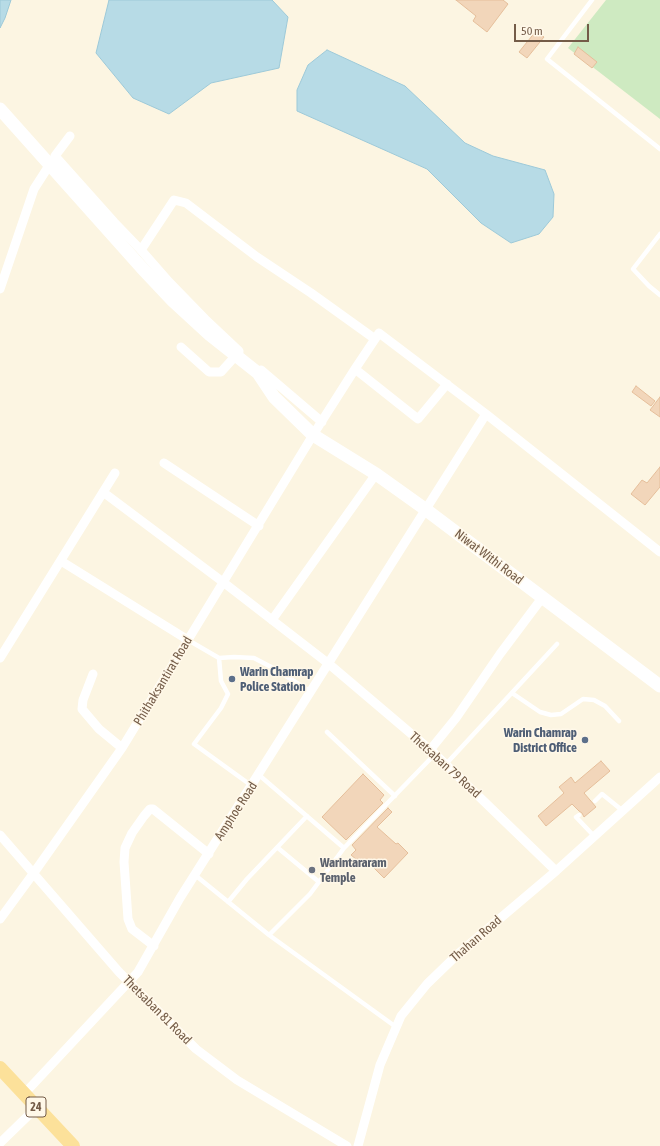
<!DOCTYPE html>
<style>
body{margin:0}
#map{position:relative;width:660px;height:1146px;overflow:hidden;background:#fcf5e2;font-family:"Asap Condensed",sans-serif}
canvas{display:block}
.scale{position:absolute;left:514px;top:24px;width:75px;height:18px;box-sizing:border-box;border:2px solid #745c48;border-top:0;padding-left:5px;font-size:12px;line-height:14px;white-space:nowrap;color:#745c48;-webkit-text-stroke:3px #fff8e9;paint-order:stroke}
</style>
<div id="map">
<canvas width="660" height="1146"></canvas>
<div class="scale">50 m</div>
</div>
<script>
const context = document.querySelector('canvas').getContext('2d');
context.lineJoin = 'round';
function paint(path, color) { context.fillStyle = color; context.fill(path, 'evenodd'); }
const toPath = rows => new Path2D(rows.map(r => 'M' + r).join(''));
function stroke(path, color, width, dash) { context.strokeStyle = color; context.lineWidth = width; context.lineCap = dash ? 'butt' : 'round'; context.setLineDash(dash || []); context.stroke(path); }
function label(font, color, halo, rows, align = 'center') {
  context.font = font + ' "Asap Condensed",sans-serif'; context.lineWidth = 3; context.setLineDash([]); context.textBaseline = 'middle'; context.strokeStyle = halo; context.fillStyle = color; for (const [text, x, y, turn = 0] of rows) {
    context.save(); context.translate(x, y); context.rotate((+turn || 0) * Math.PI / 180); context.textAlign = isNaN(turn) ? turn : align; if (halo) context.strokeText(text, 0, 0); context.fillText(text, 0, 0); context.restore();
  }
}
const green = toPath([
 [606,0,660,0,660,119,568,48]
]);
const water = toPath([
 [0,0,11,0,5,18,0,28,0,0],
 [109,0,272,0,288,17,279,68,211,83,169,114,133,98,96,53,109,0],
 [327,50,405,86,465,143,493,156,545,170,554,194,553,217,539,234,511,243,481,223,427,169,297,111,297,90,308,65,327,50]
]);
const building = toPath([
 [456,0,503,0,508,4,487,32,473,21,476,16,456,0],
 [536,31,544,37,527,58,519,52,536,31],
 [578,47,597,62,592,68,574,54,578,47],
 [636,386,655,401,651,406,632,392,636,386],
 [660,397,660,417,650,410,660,397],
 [660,467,660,487,645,505,631,494,642,480,647,483,660,467],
 [601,761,610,771,584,793,596,807,584,817,582,813,579,811,572,804,546,826,538,816,564,793,559,787,571,777,575,783,601,761],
 [363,774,384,795,380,800,383,803,346,840,322,817,363,774],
 [388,808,392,812,377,827,396,844,398,843,408,853,384,878,366,860,362,864,351,855,356,850,352,845,388,808]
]);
const lane = toPath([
 [592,0,547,59,660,149],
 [660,234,633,269,649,286,660,295],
 [188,640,219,658,234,657,254,658,275,669,311,692],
 [219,658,221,681,228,694,221,708,194,744,252,786],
 [512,693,540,712,551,715,561,714,583,699,594,700,605,706,619,721],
 [327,732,395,796],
 [446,764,557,644],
 [259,775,344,848,435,754],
 [595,801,602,794,623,811],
 [579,815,576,817,594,836],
 [278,848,319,882],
 [344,848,310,894,269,935,396,1027],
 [195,875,269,935],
 [228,902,247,879,307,816]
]);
const street = toPath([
 [70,136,55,156,114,222,141,250,169,282,205,319,239,351],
 [141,250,174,200,186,203,257,257,311,293,375,339],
 [0,289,34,189,52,161],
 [181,347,209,372,221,372,239,352],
 [355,369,418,419,447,384],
 [261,370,322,422],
 [164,463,259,526],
 [103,492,223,582,329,664,435,754,556,871],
 [61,561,188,640],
 [272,620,376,474],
 [0,658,115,473],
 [93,674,83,700,82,709,99,729,122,748],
 [430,750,456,718,500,654,542,598],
 [0,835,119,972,196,1049,237,1080,347,1146],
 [0,919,33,874,122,748,313,435,355,369,379,333,486,414,660,552],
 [154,946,132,929,128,919,124,862,125,848,132,833,144,816,150,809,153,809,209,854],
 [24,1094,138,972,180,898,486,414],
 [0,1143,37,1107],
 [358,1146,380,1065,401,1016,427,984,458,954,556,871,660,777]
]);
const secondary = toPath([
 [0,109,141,267,173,301,210,335,258,373,274,397,313,435,376,474,425,509,660,686]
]);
const primary = toPath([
 [0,1068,73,1146]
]);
const markers = [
 [232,679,4,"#5c6f8a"],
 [585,740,4,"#5c6f8a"],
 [312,870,4,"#6b7280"]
];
const shields = [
 [36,1107,20]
];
const shieldNames = [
 ["24",36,1107]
];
const streetNames = [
 ["Niwat Withi Road",489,557,37],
 ["Phithaksantirat Road",163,681,-59],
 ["Thetsaban 79 Road",445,765,42],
 ["Amphoe Road",236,811,-57],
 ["Thahan Road",476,939,-41],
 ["Thetsaban 81 Road",157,1010,45]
];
const serviceNames = [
 ["Warin Chamrap",240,672],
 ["Police Station",240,687],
 ["Warin Chamrap",577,733,"right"],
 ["District Office",577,748,"right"]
];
const worshipNames = [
 ["Warintararam",320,863],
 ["Temple",320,878]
];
paint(green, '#ceeac1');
paint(water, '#b7dbe6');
stroke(water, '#9dc9d8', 1);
paint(building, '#f2d6ba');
stroke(building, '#e5be9a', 1);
stroke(lane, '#fff', 4.5);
stroke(street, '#fff', 9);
stroke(secondary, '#fff', 13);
stroke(primary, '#fce19a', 14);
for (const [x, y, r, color] of markers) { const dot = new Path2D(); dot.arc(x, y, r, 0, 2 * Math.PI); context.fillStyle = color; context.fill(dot); stroke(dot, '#fff8e9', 1.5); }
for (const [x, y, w] of shields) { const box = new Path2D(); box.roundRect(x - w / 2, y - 10, w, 20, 3); context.fillStyle = '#fff8e9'; context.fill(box); stroke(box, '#745c48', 1); }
label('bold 12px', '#745c48', null, shieldNames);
label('13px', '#745c48', '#fff8e9', streetNames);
label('bold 13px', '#4e5e75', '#fff8e9', serviceNames, 'left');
label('bold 13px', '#5b616d', '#fff8e9', worshipNames, 'left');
</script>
